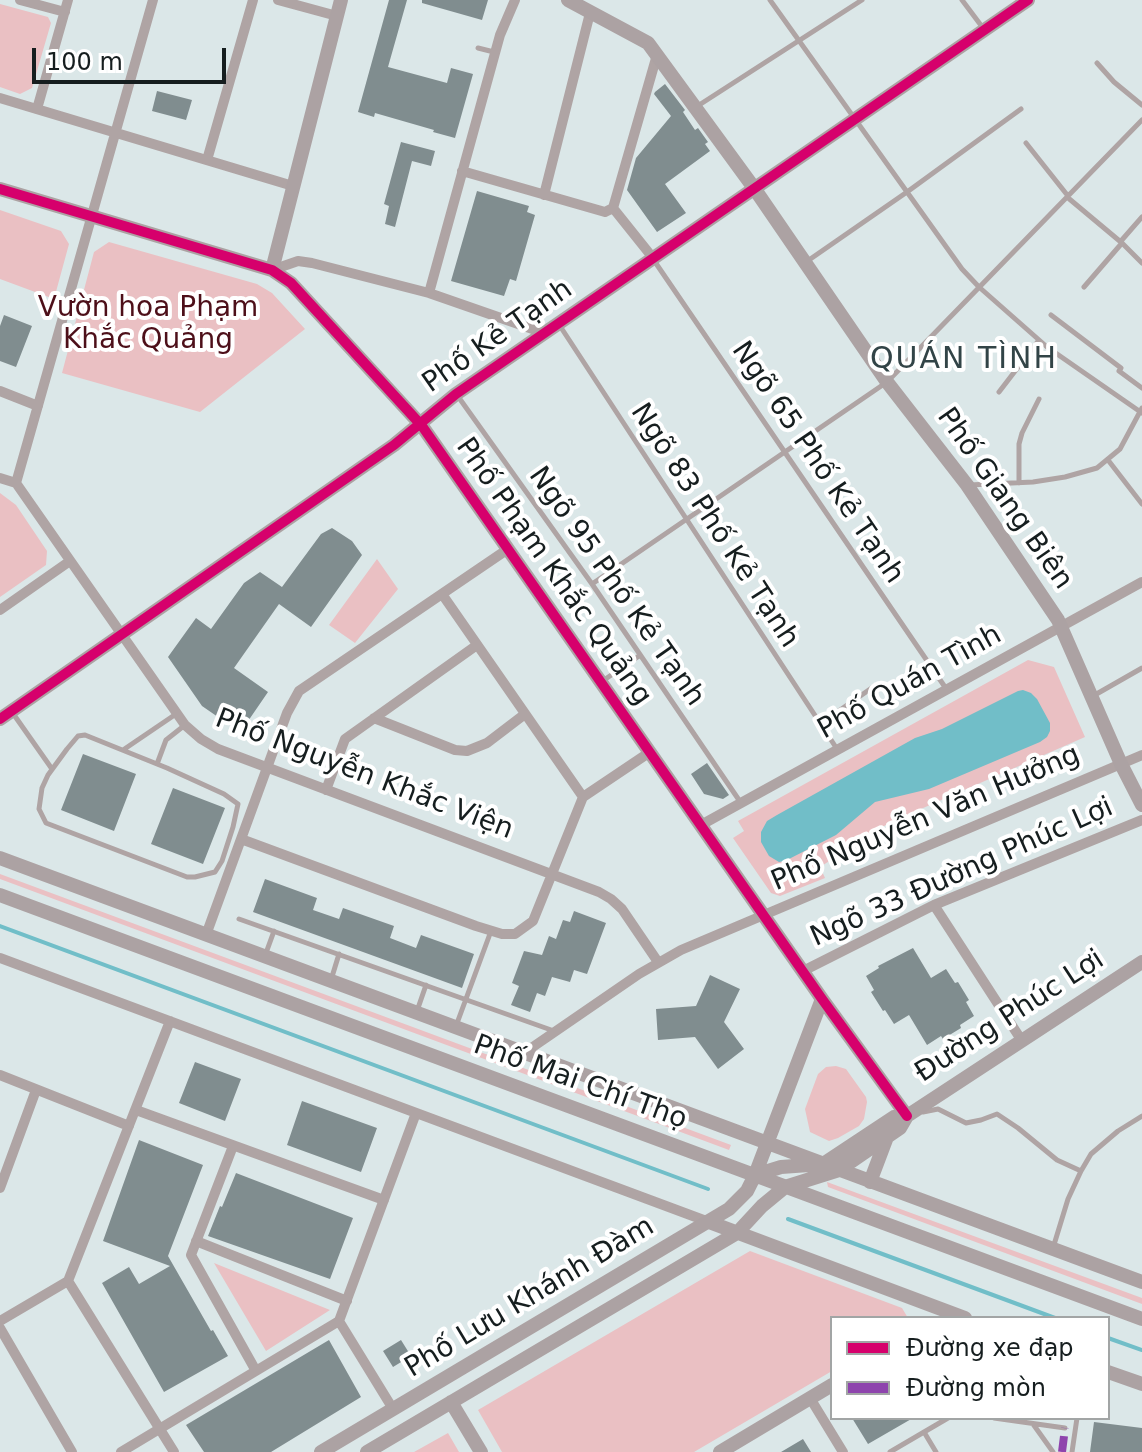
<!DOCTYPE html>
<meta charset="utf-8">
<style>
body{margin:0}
#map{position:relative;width:1142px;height:1452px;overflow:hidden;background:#dbe7e8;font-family:"DejaVu Sans",sans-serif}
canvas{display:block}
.legend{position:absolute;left:830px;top:1316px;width:280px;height:104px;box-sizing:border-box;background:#fff;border:2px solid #a2a5a5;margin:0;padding:10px 14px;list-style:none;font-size:24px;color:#161e1f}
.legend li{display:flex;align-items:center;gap:16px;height:40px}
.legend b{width:40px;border:2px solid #a2a5a5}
.scale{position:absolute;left:32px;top:48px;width:194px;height:36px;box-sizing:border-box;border:4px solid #161e1f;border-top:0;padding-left:10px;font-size:24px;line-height:28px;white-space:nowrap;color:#161e1f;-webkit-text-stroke:6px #fff;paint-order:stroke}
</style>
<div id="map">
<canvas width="1142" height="1452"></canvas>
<ul class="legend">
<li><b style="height:10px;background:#d6006c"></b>Đường xe đạp</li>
<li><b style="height:10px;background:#8e44ad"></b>Đường mòn</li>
</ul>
<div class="scale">100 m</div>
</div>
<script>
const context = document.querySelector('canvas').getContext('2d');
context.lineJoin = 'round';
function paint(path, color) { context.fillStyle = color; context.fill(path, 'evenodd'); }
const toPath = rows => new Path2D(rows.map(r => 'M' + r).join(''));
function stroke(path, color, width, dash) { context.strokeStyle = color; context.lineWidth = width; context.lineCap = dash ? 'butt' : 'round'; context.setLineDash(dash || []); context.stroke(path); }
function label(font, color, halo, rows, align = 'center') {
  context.font = font + ' "DejaVu Sans",sans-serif'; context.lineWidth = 8; context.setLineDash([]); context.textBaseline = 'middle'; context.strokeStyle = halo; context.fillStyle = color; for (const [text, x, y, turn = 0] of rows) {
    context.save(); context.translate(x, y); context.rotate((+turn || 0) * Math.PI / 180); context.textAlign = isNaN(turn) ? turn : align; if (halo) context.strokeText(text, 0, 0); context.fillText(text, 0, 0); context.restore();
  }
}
const green = toPath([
 [0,4,48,17,51,23,32,88,20,94,0,87],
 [0,210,61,231,69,244,54,299,0,279],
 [109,242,257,284,272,293,305,329,200,412,62,373,94,252],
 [0,493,16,505,47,551,46,565,0,597],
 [377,559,398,589,355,643,329,625],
 [1028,660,1054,667,1085,737,889,823,820,867,825,878,780,896,771,893,733,838,744,831,738,821],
 [0,874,731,1145,729,1150,0,879],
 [836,1066,846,1069,866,1097,867,1102,864,1119,859,1126,838,1138,829,1141,810,1132,805,1109,818,1074,826,1067],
 [827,1182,1142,1298,1142,1304,828,1187],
 [750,1251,902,1308,908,1318,832,1318,832,1371,694,1452,502,1452,478,1410],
 [214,1263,330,1310,266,1351],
 [448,1433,459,1452,414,1452]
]);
const water = toPath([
 [1023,690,1031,693,1037,699,1050,723,1050,731,1047,737,1040,742,929,789,875,802,836,835,785,861,779,862,769,856,761,842,761,832,767,821,777,815,915,738,942,729,1018,691]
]);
const stream = toPath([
 [0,926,708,1189],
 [788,1219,1055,1318],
 [1108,1338,1142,1350]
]);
const building = toPath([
 [389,0,407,0,388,67,447,83,451,68,473,74,455,138,433,132,434,130,375,113,374,117,358,112],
 [422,0,488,0,482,20,422,3],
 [665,84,685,110,683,112,695,130,698,128,708,142,705,144,710,151,665,184,686,213,657,232,627,190,636,158,671,116,654,94,655,92],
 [157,91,192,100,186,120,152,111],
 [401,142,435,151,431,166,412,161,395,227,385,224,389,206,384,204],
 [477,191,529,206,527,212,535,215,516,281,510,279,504,296,451,281],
 [4,315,32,326,16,367,0,361,0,326],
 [332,528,352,541,362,555,311,627,279,604,234,668,268,692,244,727,235,720,231,726,202,706,168,657,196,618,211,629,244,583,260,572,282,587,321,534],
 [83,754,136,774,114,831,61,810],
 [707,763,729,795,723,799,704,794,691,774],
 [173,788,225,808,203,864,151,844],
 [265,879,317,898,313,910,339,919,343,908,394,926,390,938,416,948,421,935,474,954,462,988,253,912],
 [574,911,606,923,587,974,574,970,570,982,552,977,545,996,537,993,530,1012,511,1005,519,986,512,983,524,951,542,955,549,936,556,939,563,920,570,922],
 [913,948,931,978,946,969,955,983,958,982,969,1000,966,1002,974,1016,960,1025,961,1028,943,1039,941,1036,927,1045,909,1015,894,1024,885,1010,883,1011,871,992,874,990,866,976,879,968,878,966],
 [710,975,740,989,724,1022,744,1049,718,1069,695,1037,658,1040,656,1009,696,1006],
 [195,1062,241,1079,225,1121,179,1103],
 [302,1101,377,1128,361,1172,287,1145],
 [139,1140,203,1165,168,1256,211,1331,213,1330,228,1356,164,1392,102,1283,129,1267,139,1284,170,1266,103,1241],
 [236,1173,353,1218,330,1279,208,1236,220,1206,222,1207],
 [329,1340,361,1397,271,1452,204,1452,186,1425],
 [401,1340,411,1356,393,1367,383,1351],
 [852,1418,913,1418,868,1444],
 [1094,1422,1142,1428,1142,1452,1090,1452],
 [803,1439,811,1452,781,1452]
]);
const lane = toPath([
 [770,0,962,269,979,287,1047,347,1142,413],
 [962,0,983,28],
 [478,48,494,52],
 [1097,63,1114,82,1142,105],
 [696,107,862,0],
 [1026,143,1068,196],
 [1067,197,1122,243,1142,263],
 [1121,241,1142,217],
 [653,259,947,690],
 [806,262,907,192,1021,109],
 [1084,287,1122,243],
 [1051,315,1121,368,1119,371,1142,388],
 [560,326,837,749],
 [999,392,1039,340],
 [457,395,592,584,741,803],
 [1108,460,1142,504],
 [1019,483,1019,444,1022,433,1039,399],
 [969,485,1033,482,1065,477,1097,468,1120,449,1142,408],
 [592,584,887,382,1142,120],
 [604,680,639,656],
 [1093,696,1142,668],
 [12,712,52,769],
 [820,724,876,685],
 [85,735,167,768,224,794,238,804,233,827,222,861,215,872,195,877,187,877,46,823,39,809,42,788,48,775,67,749,78,736,85,735],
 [123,750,176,714],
 [157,764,166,740,185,725],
 [239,919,554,1031],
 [266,953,274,931],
 [331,980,339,954],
 [417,1011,426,985],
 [456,1026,491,931],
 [923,1112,938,1109,966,1123,981,1120,997,1114,1018,1128,1057,1160,1081,1171,1091,1154,1118,1131,1142,1116],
 [1053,1248,1068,1199,1081,1171],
 [994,1418,1065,1428],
 [1033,1424,1053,1452],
 [924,1432,936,1452],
 [890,1452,948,1418],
 [1072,1452,1077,1418]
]);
const street = toPath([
 [20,0,65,12],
 [278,0,337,16],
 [0,98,293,186],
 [37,109,68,0],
 [207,160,253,0],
 [462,171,605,212,613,208],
 [544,195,590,13],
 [613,208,657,55],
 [613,208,653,258],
 [272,270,298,261,312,263,429,293,544,333],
 [429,293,500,35,515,0],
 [0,391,38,406],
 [0,478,16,483,185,725,201,739,218,749,599,892,611,899,622,909,658,962],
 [16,483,153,0],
 [442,594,583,797,650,752],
 [0,610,70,561],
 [374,718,455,750,467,751,487,743,525,714],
 [326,790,345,739,477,645],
 [701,825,1142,582],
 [241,839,476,926,502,934,515,934,533,921,583,797],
 [934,905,1022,1041],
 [206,935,287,713,299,691,508,549],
 [0,958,709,1222],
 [803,971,934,905,1142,820],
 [524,1053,639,974,681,950,1142,755],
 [0,1075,129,1126],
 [136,1110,384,1200],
 [233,1146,191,1255,256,1371],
 [0,1188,36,1090],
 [196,1241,347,1301],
 [68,1281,174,1452],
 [0,1321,68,1281,170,1021],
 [339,1321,393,1409],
 [0,1328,72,1452],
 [810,1398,843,1452],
 [121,1452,339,1321,416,1113]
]);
const secondary = toPath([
 [568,0,648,43,754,188,887,382,967,485,1058,620,1121,764,1142,805],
 [0,189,272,270,291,283,422,426,822,999,907,1116],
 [272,270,341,0],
 [0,719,394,445,456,394,1028,0],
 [0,858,1142,1282],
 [0,895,1142,1319],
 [755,1175,781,1167,823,1164,894,1117,907,1116,1142,962],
 [870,1182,887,1137],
 [709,1222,965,1318],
 [1108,1372,1142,1384],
 [451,1402,481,1452],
 [321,1452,729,1209,747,1191,755,1175,822,999],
 [367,1452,737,1233,762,1206,785,1187,839,1170,900,1128,907,1116],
 [720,1452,832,1385]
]);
const quiet = toPath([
 [1062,1452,1065,1428]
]);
const cycleway = toPath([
 [0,189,272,270,291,283,422,426,822,999,907,1116],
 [0,719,394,445,456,394,1028,0]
]);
const parkNames = [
 ["Vườn hoa Phạm",148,309],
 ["Khắc Quảng",148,341]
];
const streetNames = [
 ["Phố Kẻ Tạnh",498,337,-35],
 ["Ngõ 65 Phố Kẻ Tạnh",817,463,56],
 ["Phố Giang Biên",1004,499,55],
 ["Ngõ 83 Phố Kẻ Tạnh",714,526,57],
 ["Phố Phạm Khắc Quảng",553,572,55],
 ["Ngõ 95 Phố Kẻ Tạnh",616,587,55],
 ["Phố Quán Tình",910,683,-29],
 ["Phố Nguyễn Khắc Viện",364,775,21],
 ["Phố Nguyễn Văn Hưởng",926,819,-23],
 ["Ngõ 33 Đường Phúc Lợi",962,873,-24],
 ["Đường Phúc Lợi",1010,1017,-33],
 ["Phố Mai Chí Thọ",580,1083,20],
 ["Phố Lưu Khánh Đàm",530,1298,-31]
];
const neighbourhoodNames = [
 ["QUÁN TÌNH",964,360]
];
paint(green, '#eac0c3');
paint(water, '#71bec8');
stroke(stream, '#71bec8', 4);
paint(building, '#808d8f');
stroke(lane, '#afa4a4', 5);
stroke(street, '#afa4a4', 10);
stroke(secondary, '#aca2a3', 14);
stroke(quiet, '#8e44ad', 8, [16, 8]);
stroke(cycleway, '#d6006c', 10);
label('28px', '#4d0f19', '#fff', parkNames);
label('28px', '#161e1f', '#fff', streetNames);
context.letterSpacing = '2px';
label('30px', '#324447', '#fff', neighbourhoodNames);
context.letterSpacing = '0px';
</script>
